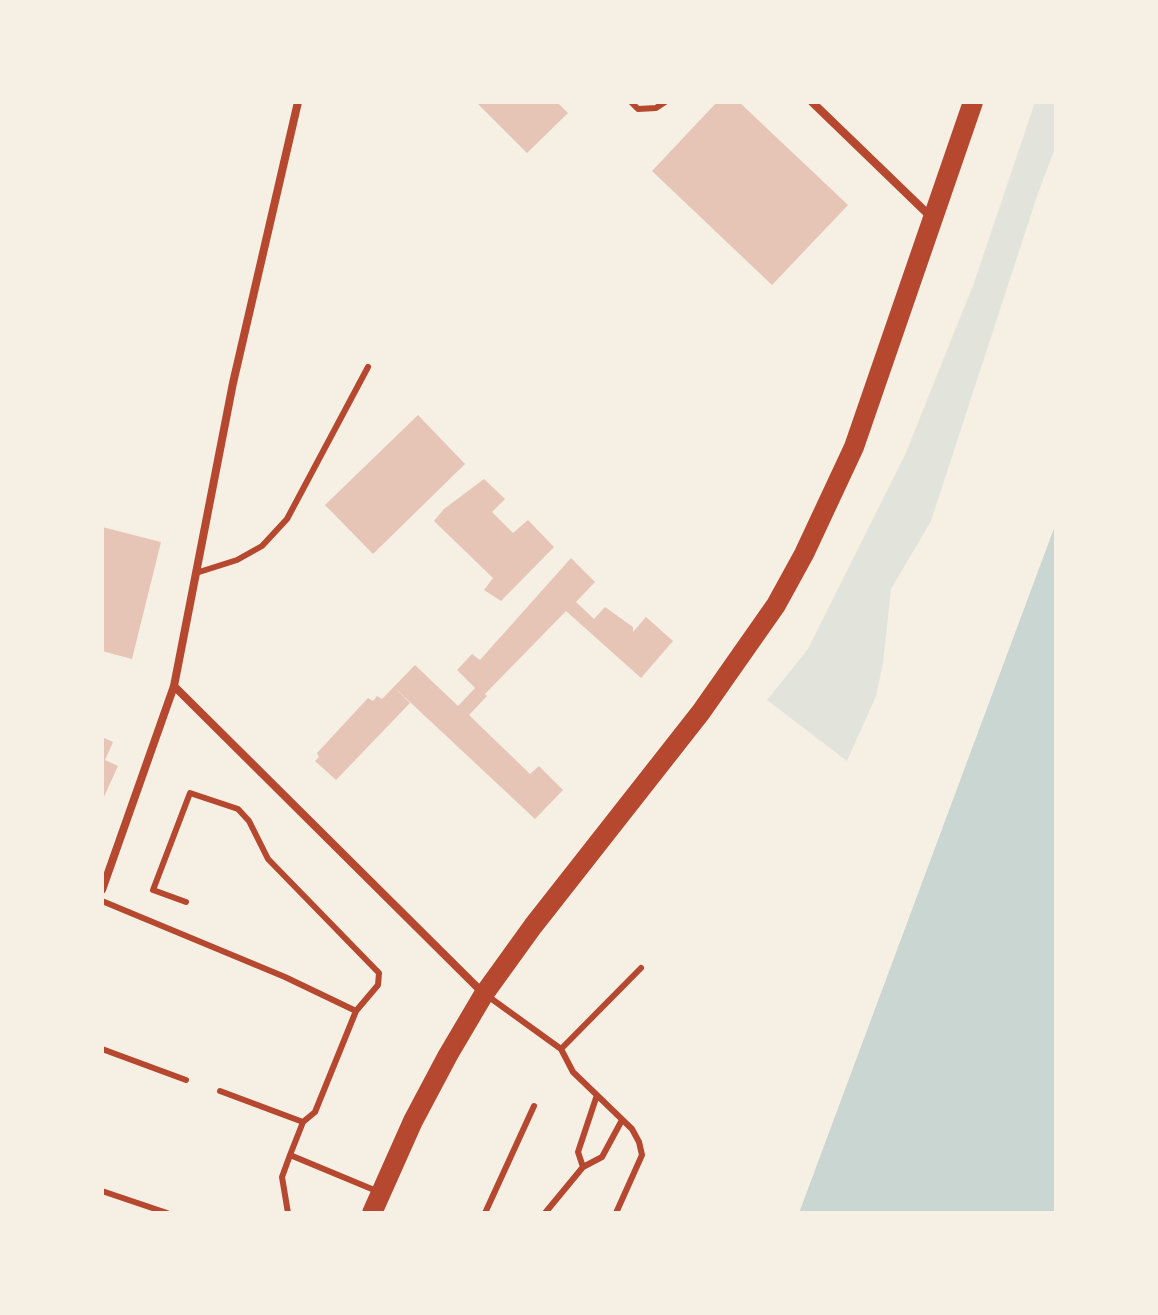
<!DOCTYPE html>
<style>
body{margin:0}
#map{position:relative;width:1158px;height:1315px;overflow:hidden;background:#f6efe4;font-family:"Titillium Web",sans-serif}
canvas{display:block}
.frame{position:absolute;inset:0;border:104px solid #f6efe4;pointer-events:none}
</style>
<div id="map">
<canvas width="1158" height="1315"></canvas>
<div class="frame"></div>
</div>
<script>
const context = document.querySelector('canvas').getContext('2d');
context.lineJoin = 'round';
function paint(path, color) { context.fillStyle = color; context.fill(path, 'evenodd'); }
const toPath = rows => new Path2D(rows.map(r => 'M' + r).join(''));
function stroke(path, color, width, dash) { context.strokeStyle = color; context.lineWidth = width; context.lineCap = dash ? 'butt' : 'round'; context.setLineDash(dash || []); context.stroke(path); }
const green = toPath([
 [1035,102,1056,102,1056,146,1038,193,931,521,891,589,883,663,876,696,847,761,767,700,808,649,905,455,974,283]
]);
const water = toPath([
 [1056,523,1056,1213,799,1213]
]);
const building = toPath([
 [476,102,557,102,568,113,527,153],
 [717,102,739,102,848,205,772,285,652,171],
 [418,415,465,464,373,554,325,505],
 [484,479,505,499,492,512,513,533,528,520,554,547,501,601,484,590,493,578,434,521,444,509],
 [102,527,161,542,132,659,102,651],
 [571,558,595,582,576,602,594,619,605,607,633,627,633,632,646,617,673,641,641,678,566,611,485,694,487,696,469,715,530,774,539,766,563,790,535,819,395,688,410,703,336,780,315,761,319,757,317,753,368,698,373,701,377,696,382,699,415,665,458,706,475,688,457,670,472,654,480,660],
 [102,737,113,742,105,760,118,766,102,801]
]);
const service = toPath([
 [631,102,638,109,656,108,665,102],
 [196,573,237,560,262,546,287,519,368,367],
 [102,901,285,977,356,1011,315,1112,303,1122],
 [186,902,153,890,190,793,238,809,249,821,268,859,379,973,378,985,356,1011],
 [489,997,561,1049,573,1072,632,1129,639,1142,642,1155,616,1213],
 [102,1049,186,1080],
 [561,1049,641,968],
 [220,1091,303,1122,290,1155,379,1192],
 [583,1167,578,1152,597,1095],
 [102,1191,167,1213],
 [288,1213,282,1177,290,1155],
 [485,1213,534,1106],
 [545,1213,583,1167,602,1157,622,1120]
]);
const minor = toPath([
 [812,102,932,218],
 [174,686,483,993],
 [102,890,174,686,233,383,298,102]
]);
const primary = toPath([
 [372,1213,413,1121,448,1055,484,994,533,926,701,712,776,605,804,554,854,447,973,102]
]);
paint(green, '#e2e4dc');
paint(water, '#c9d6d2');
paint(building, '#e6c5b7');
stroke(service, '#b5482f', 6);
stroke(minor, '#b5482f', 8);
stroke(primary, '#b5482f', 20);
</script>
